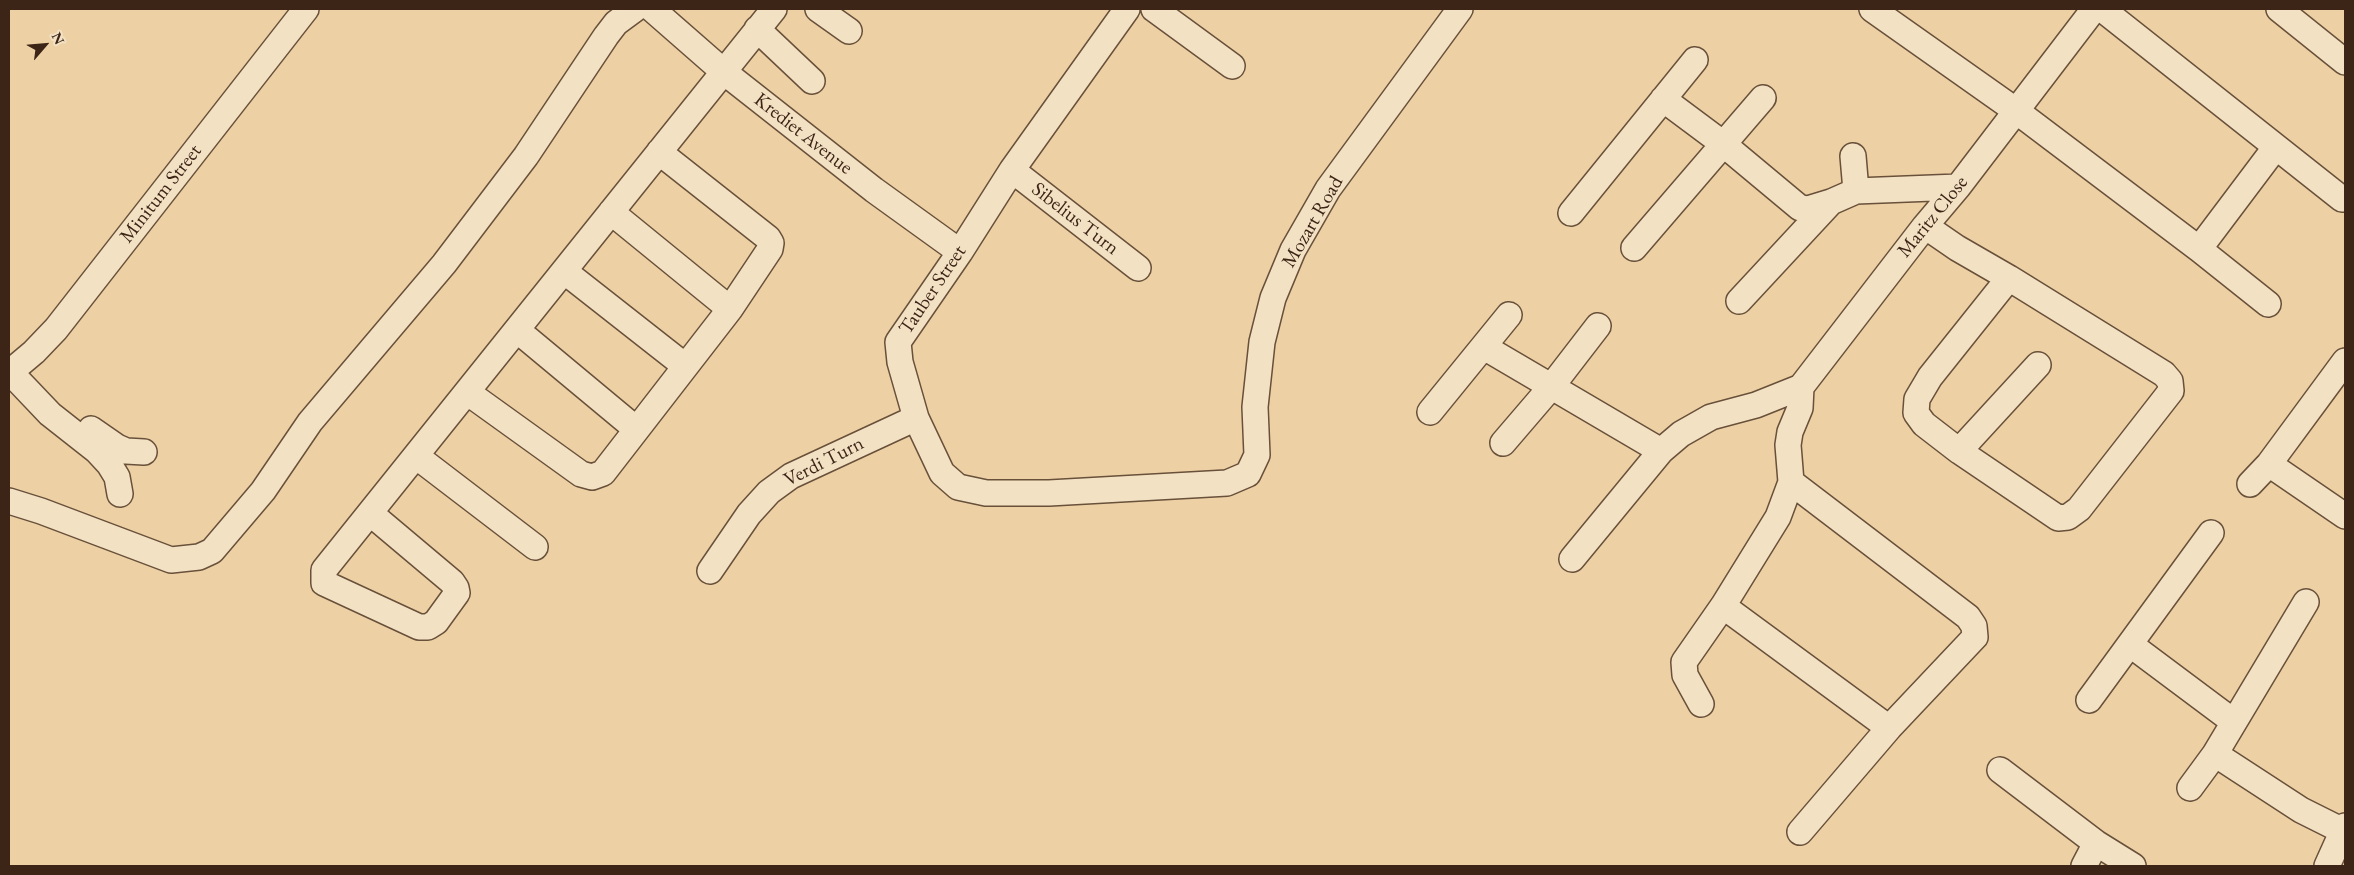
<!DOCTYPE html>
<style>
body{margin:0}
#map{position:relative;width:2354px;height:875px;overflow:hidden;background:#edd1a5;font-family:"EB Garamond",serif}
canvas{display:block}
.frame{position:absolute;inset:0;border:10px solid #3c2517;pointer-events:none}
.north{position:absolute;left:20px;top:20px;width:50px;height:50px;-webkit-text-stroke:4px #f3e1c4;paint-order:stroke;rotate:63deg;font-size:14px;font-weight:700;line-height:20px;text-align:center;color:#3c2517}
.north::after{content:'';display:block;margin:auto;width:18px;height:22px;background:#3c2517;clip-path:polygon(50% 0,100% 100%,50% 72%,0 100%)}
</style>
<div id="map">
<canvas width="2354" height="875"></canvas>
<div class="frame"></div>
<div class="north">N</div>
</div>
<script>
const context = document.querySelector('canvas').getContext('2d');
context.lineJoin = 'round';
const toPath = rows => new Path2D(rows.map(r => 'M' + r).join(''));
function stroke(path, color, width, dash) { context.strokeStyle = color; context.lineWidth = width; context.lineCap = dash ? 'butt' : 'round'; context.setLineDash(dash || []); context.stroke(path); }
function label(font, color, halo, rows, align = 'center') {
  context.font = font + ' "EB Garamond",serif'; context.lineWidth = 4; context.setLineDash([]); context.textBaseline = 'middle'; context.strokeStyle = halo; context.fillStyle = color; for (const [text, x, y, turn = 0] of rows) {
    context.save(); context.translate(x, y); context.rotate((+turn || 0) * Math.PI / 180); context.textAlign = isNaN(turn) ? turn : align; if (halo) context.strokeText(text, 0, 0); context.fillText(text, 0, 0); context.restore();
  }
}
const minor = toPath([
 [652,9,724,72,874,190,960,252],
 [818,9,849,31],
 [1127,9,1012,170,960,252,898,342,900,362,916,418,942,473,958,487,986,493,1049,493,1227,483,1248,474,1257,455,1255,407,1262,342,1273,298,1293,250,1328,189,1460,9],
 [1154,9,1232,66],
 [1872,9,2015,110,2199,249,2268,304],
 [2102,9,2342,199],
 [2279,9,2345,62],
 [757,29,812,81],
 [1663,99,1722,143,1800,208,1808,209,1831,202,1856,191,1958,187],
 [1853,156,1856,191],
 [1012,170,1138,268],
 [611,212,730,309],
 [1571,213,1695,60],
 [1925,226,1957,248,2009,278,2164,374,2170,381,2171,391,2079,509,2068,517,2058,518,1959,451,1924,424,1916,413,1917,399,1930,377,2009,278],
 [1634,248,1763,98],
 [2199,249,2275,148],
 [564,271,685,366],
 [1739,301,1831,202],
 [517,330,636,429],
 [1484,347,1661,451],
 [9,371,15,368,34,352,56,329,306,9],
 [9,371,50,414,97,451,109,464,117,477,120,494],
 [467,392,581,474,592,477,603,473,730,309,770,249,771,243,768,238,659,152],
 [1430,412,1509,315],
 [91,429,117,447,126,451,144,452],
 [1503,443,1551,387,1598,326],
 [1959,451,2038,365],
 [416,456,535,547],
 [2269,464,2345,516],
 [1791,482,1968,617,1974,626,1975,637,1889,728,1800,832],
 [2250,484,2269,464,2345,361],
 [9,501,41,511,171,560,199,557,212,551,263,491,310,422,444,264,526,156,606,36,616,23,635,9],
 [370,513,452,582,456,588,457,593,436,622,428,627,419,627,324,583,324,570,774,9],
 [1572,559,1661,451,1681,434,1711,417,1756,405,1801,387,1925,226,1958,187,2094,9],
 [710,571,749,514,769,492,791,476,916,418],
 [1723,606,1889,728],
 [2131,645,2234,722],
 [2089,700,2211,533],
 [1701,704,1685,675,1684,662,1723,606,1778,517,1791,482,1788,445,1790,432,1800,408,1801,387],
 [2215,754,2301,810,2343,831],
 [2000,770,2096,843,2133,866],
 [2190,788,2215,754,2306,602],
 [2084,866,2096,843],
 [2327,866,2345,826]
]);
const streetNames = [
 ["Krediet Avenue",803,134,38],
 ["Minitum Street",161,194,-52],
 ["Maritz Close",1933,217,-51],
 ["Sibelius Turn",1075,219,38],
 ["Mozart Road",1313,222,-60],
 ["Tauber Street",933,290,-56],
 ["Verdi Turn",824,462,-27]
];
stroke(minor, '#68503a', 28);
stroke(minor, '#f3e1c4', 25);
label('20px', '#3c2517', '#f3e1c4', streetNames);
</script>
